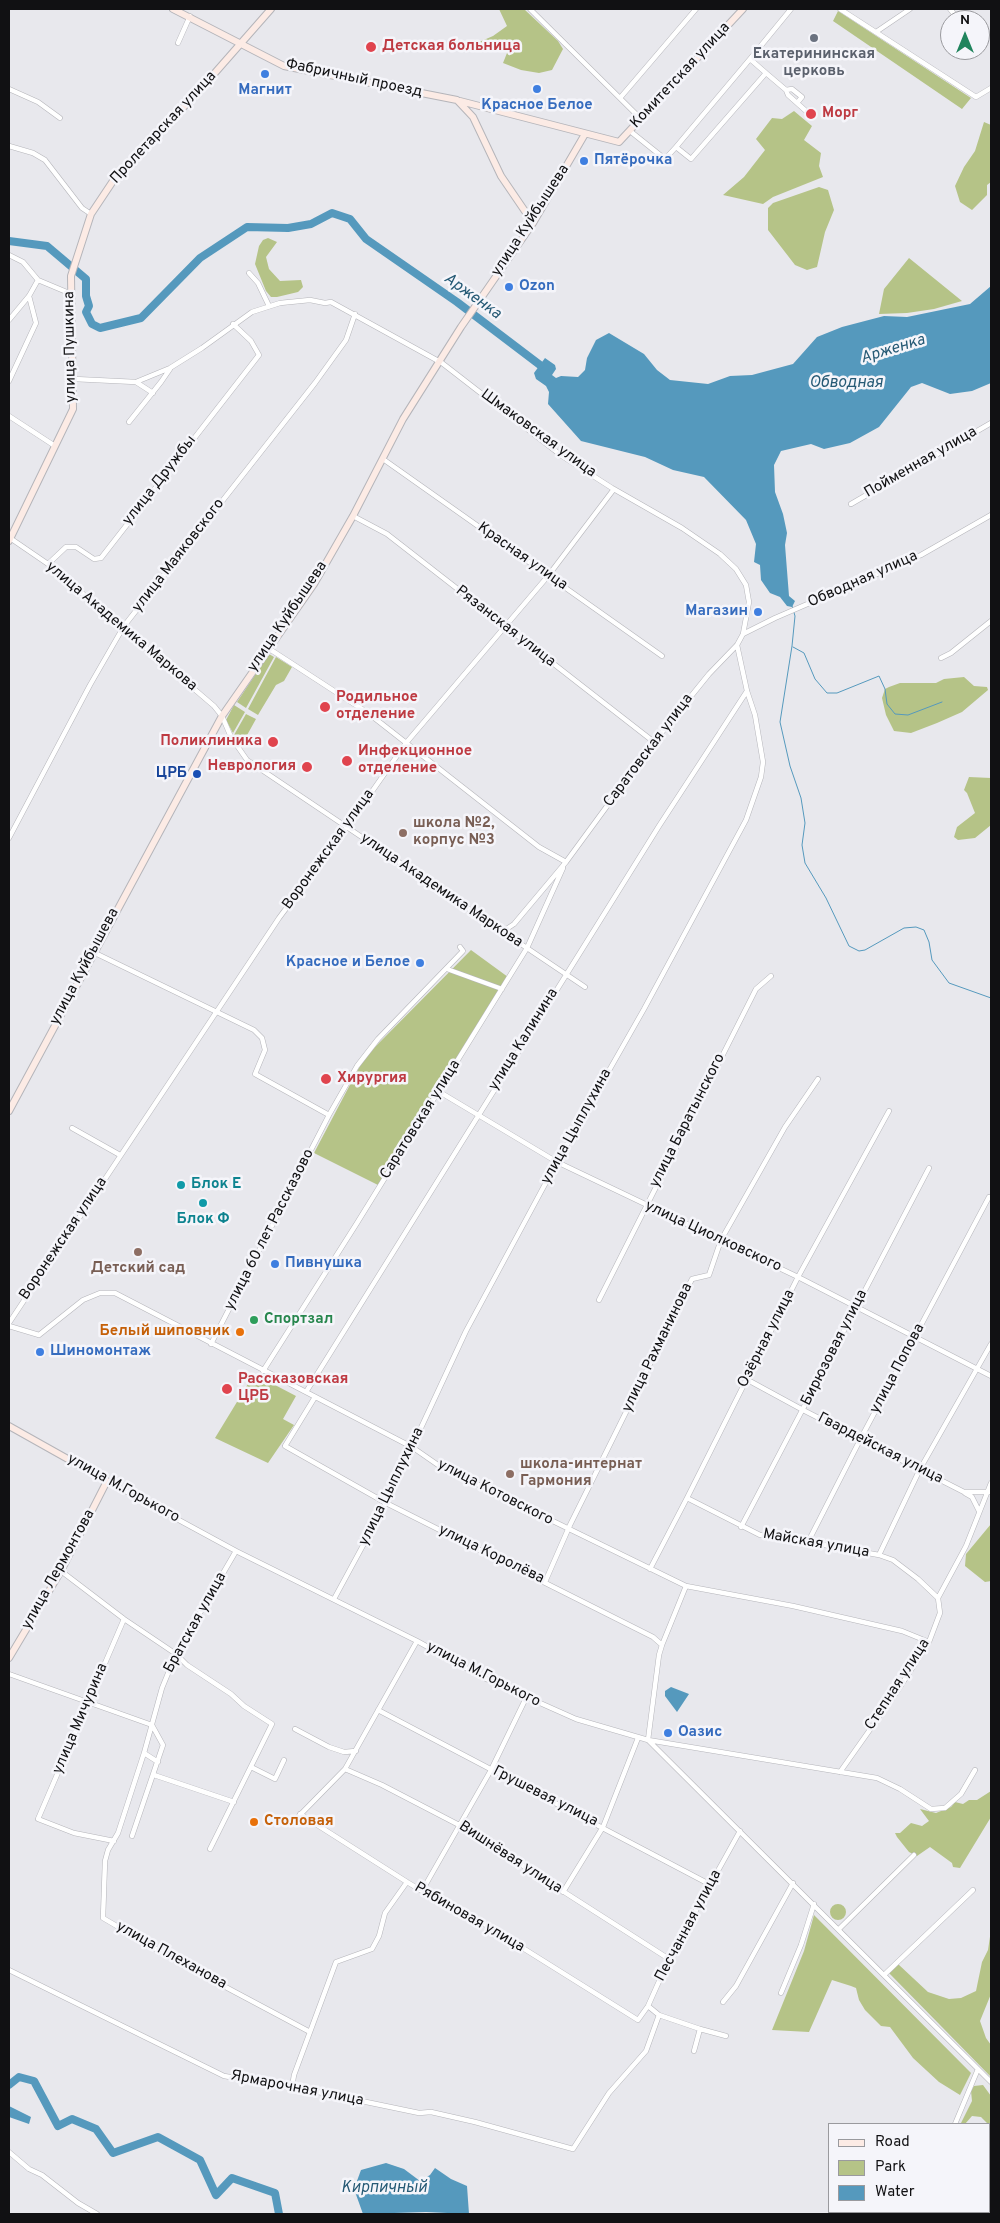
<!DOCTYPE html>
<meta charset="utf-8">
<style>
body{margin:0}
#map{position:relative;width:1000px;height:2223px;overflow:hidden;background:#e8e8ed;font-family:Overpass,sans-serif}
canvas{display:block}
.frame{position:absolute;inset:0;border:10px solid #111113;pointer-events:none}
.legend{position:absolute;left:828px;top:2123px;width:162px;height:90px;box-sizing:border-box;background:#f5f5fa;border:1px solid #9a9a9e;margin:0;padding:6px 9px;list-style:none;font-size:15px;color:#111113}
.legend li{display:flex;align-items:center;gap:10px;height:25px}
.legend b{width:25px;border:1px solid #9a9a9e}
.north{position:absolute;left:940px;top:10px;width:50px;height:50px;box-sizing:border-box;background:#f5f5fa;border:1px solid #9a9a9e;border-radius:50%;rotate:0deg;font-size:14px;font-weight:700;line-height:20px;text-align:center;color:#111113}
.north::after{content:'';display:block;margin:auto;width:18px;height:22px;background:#20845d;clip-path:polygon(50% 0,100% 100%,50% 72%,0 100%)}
</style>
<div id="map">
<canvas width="1000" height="2223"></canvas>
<div class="frame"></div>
<ul class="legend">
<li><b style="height:6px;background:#fcebe5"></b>Road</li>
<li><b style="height:14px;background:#b5c387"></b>Park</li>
<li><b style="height:14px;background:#5599bd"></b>Water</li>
</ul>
<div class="north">N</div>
</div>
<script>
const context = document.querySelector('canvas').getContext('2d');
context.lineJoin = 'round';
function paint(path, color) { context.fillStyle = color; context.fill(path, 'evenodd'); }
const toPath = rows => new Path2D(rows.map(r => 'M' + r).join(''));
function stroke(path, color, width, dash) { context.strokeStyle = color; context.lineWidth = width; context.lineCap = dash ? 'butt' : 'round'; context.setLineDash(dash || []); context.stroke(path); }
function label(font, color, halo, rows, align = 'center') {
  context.font = font + ' Overpass,sans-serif'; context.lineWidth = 5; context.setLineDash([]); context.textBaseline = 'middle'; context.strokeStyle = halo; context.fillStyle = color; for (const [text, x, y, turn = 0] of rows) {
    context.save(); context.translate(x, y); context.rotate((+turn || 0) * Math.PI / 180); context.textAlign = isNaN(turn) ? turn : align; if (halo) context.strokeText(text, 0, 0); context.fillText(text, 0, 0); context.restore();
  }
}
const green = toPath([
 [499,9,524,9,558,41,563,49,552,70,539,73,521,70,503,63,511,43,495,45,479,42,493,36,507,26],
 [838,11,971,98,962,109,833,21],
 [794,111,812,126,804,140,821,153,819,166,823,177,773,197,763,204,723,195,744,177,765,150,756,139,772,118,782,119],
 [984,122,991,125,991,182,987,185,987,195,972,210,960,202,955,186,964,167,975,151],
 [819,187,828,190,834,210,825,232,817,267,807,270,795,265,768,230,768,208,773,203],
 [268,238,277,242,266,257,269,269,280,281,301,280,303,287,298,292,277,297,271,297,266,291,255,264,259,246,263,240],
 [909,258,962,301,934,309,907,313,879,314,884,289],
 [269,654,274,657,246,708,237,702],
 [276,657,292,667,284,681,276,685,258,715,248,709],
 [964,677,974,686,987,687,988,690,962,712,937,723,911,733,894,731,886,715,882,698,885,689,889,687,900,683,936,683,944,679],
 [234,705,245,712,233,733,226,720],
 [246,714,256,719,241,746,234,735],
 [969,777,991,778,991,825,975,838,958,840,954,837,957,827,975,813,967,793,964,790],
 [471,950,508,977,378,1185,314,1153,362,1062,376,1046],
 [254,1374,296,1396,283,1419,294,1425,268,1463,215,1438],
 [991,1524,991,1581,985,1582,965,1566,966,1554],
 [991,1791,991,1817,960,1868,953,1867,952,1863,930,1847,917,1856,909,1852,897,1837,895,1833,900,1833,911,1823,922,1826,929,1821,920,1809,936,1813,951,1807,955,1802,963,1804,969,1800,977,1800],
 '830 1912a8 8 0 1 1 16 0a8 8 0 1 1-16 0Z',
 [814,1915,971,2073,960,2095,939,2082,913,2058,890,2027,881,2026,865,2010,859,2000,856,1988,851,1986,832,1980,809,2032,772,2030,804,1951],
 [991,1930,991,1994,980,2021,986,2038,991,2045,991,2077,889,1973,898,1964,928,1992,949,1999,961,1998,976,1991,982,1962,988,1950],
 [983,2085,991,2096,991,2127,981,2117,972,2116,965,2124,961,2123,972,2101,971,2091,974,2086]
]);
const water = toPath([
 [991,286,991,383,972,391,950,394,922,383,911,387,879,427,850,443,824,449,811,444,781,451,774,465,775,492,783,514,787,533,785,545,789,596,795,601,792,607,787,606,780,597,770,593,761,580,760,565,754,562,756,544,746,520,704,477,673,470,645,457,581,441,548,404,549,392,546,386,536,379,534,373,545,358,555,365,556,369,552,375,556,378,561,376,578,377,585,370,587,358,596,340,609,333,644,354,657,370,670,380,708,384,730,376,752,375,793,364,817,337,842,327,884,316,907,317,970,304],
 [671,1687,689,1694,677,1712,665,1696,665,1691],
 [9,2106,31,2117,29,2124,9,2117],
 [386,2163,404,2169,420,2181,430,2175,435,2168,451,2179,467,2186,469,2214,426,2212,363,2214,354,2189,361,2170]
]);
const stream = toPath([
 [792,606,795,616,792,646,780,722,790,766,801,798,805,823,802,845,805,863,826,898,849,946,859,951,865,950,904,928,916,927,924,930,929,942,932,960,949,983,991,998],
 [793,647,804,653,815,679,827,693,837,693,879,676,885,689,887,704,895,714,908,715,942,702]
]);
const river = toPath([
 [9,241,47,246,86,279,86,296,89,306,86,312,92,324,100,328,141,318,200,258,247,227,288,228,311,224,332,213,350,219,366,239,457,302,540,365],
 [9,2085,19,2077,34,2081,58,2126,72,2119,96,2129,113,2153,158,2137,200,2160,216,2195,232,2178,275,2193,279,2214]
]);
const street = toPath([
 [530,9,641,119],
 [840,9,976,97,991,88],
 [950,9,959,20],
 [876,32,910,9],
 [178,43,190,16],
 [750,59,791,9],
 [766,73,786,90,788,95,806,111],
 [9,89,38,102,60,118],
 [786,90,792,89,802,97,797,103],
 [620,98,696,9],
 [630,131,665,159,676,147,691,159,766,73,750,59,676,147],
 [9,146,33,153,45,160,82,208,91,214],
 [9,255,23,262,38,280],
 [249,273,258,283,269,306],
 [9,320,29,296,38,280,69,293],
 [74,379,136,382,170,368,202,348,252,312,280,303,310,300,325,303,331,302,442,363,562,456,612,488,682,528,720,554,736,569,746,585,749,602,743,634],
 [9,381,36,323,29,296],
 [136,382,153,393],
 [9,416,55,446],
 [129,422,161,382,170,369],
 [383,459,662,656],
 [851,504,991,423],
 [353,516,387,534,654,742],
 [10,538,48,564,214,706,222,716,231,737,247,760,585,987],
 [48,564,66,547,76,547,94,559,101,558,259,355,251,341,233,324],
 [268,648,368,713,539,847,566,862],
 [941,658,951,653,991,621],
 [9,838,90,685,124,626,315,383,346,340,355,314],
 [502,932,514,924,566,862,654,742,709,674,737,645,743,634,775,618,921,555,991,515],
 [93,952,254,1030,262,1038,265,1050,255,1074,329,1115],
 [447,969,502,989],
 [438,1091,557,1162,798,1277,991,1376],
 [72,1128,120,1155],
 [599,1300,756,989,771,976],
 [9,1323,279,918,352,820,406,743,548,576,614,489],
 [9,1326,39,1335,83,1300,100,1293,115,1293,412,1447,438,1465,686,1586,793,1606,902,1631,929,1642],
 [211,1344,329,1115,357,1066,378,1039,463,951,460,947],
 [263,1371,357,1223,527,948,563,868],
 [746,1379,803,1410,964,1492,991,1492],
 [306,1392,659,826,747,691],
 [315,1397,285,1446,386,1503,653,1637,662,1645,659,1655,648,1740,991,2082],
 [107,1481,236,1551,417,1641,484,1678,576,1719,648,1740,877,1778,900,1789,931,1809,945,1808,961,1794,975,1770],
 [965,1493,972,1497,979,1511],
 [687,1498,760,1535,808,1542,879,1555,893,1560,918,1579,938,1598],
 [741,1527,929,1168],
 [808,1542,861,1438,989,1197],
 [236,1551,176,1654,162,1688,144,1753,118,1833,108,1850,105,1861,103,1918,173,1959,310,2032],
 [879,1555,920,1469,991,1344],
 [650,1569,687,1498,798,1277,889,1111],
 [61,1571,124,1619,176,1654,187,1665,231,1694,244,1706,272,1724,210,1849],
 [545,1582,570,1525,692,1279,709,1275,721,1240,785,1127,818,1079],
 [334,1599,386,1503,466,1331,557,1162,644,1009,746,820,761,777,763,762,755,715,747,691,737,645],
 [662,1645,686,1586],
 [9,1674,152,1725,163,1745,132,1836],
 [378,1710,711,1885],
 [295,1729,329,1747,344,1752,356,1751],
 [144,1753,158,1762],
 [251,1767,275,1779,284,1760],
 [345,1769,382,1785,461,1826,669,1959],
 [840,1772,898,1690,929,1642,940,1613,938,1598,966,1546,991,1483],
 [154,1775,234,1802],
 [300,1814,407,1882,469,1919,478,1920,638,2020,648,2006,669,1959,740,1831],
 [295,1820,345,1769,417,1641],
 [114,1841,74,1833,38,1819,124,1619],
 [422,1891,491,1770,526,1698],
 [563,1892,603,1827,638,1738],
 [839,1929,914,1855],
 [9,1970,224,2076,323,2093,419,2113,431,2112,475,2122,573,2149,609,2093,646,2051,659,2015,648,2006],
 [884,1975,973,1890],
 [781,1993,801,1945,814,1904],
 [723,2002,736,1986,793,1883],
 [659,2015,700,2029,726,2036],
 [694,2051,700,2029],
 [292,2087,294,2075,336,1962,372,1949,379,1936,385,1913,407,1882],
 [955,2124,978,2069],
 [9,2152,29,2169,42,2175,78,2203,97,2214],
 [912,2214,913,2212]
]);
const secondary = toPath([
 [173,9,284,66,457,100,473,117,501,176,533,223],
 [460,101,619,142,743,9],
 [9,541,73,409,71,276,91,214,113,181,199,91,271,9],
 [9,1111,222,716,314,584,353,516,403,419,461,327,533,223,585,134],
 [9,1426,107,1481,61,1571,9,1658]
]);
const markers = [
 [814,38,5,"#6b7280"],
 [371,47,6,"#e0444e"],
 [265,74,5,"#3f7fe0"],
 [537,89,5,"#3f7fe0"],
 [811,114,6,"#e0444e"],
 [584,161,5,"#3f7fe0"],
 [509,287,5,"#3f7fe0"],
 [758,612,5,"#3f7fe0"],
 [325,707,6,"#e0444e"],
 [273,742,6,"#e0444e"],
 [347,761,6,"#e0444e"],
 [307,767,6,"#e0444e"],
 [197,774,5,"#1a4fb4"],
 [403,833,5,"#8d6e63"],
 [420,963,5,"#3f7fe0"],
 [326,1079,6,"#e0444e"],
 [181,1185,5,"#0f9aa8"],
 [203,1203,5,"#0f9aa8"],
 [138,1252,5,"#8d6e63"],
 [275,1264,5,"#3f7fe0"],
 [254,1320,5,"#2e9e5b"],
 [240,1332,5,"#e8710a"],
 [40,1352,5,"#3f7fe0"],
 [227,1389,6,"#e0444e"],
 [510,1474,5,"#8d6e63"],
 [668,1733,5,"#3f7fe0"],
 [254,1822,5,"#e8710a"]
];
const healthNames = [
 ["Детская больница",382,47],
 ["Морг",822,114],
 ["Родильное",336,698],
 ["отделение",336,715],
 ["Поликлиника",262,742,"right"],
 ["Инфекционное",358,752],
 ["отделение",358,769],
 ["Неврология",296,767,"right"],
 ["Хирургия",337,1079],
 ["Рассказовская",238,1380],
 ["ЦРБ",238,1397]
];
const worshipNames = [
 ["Екатерининская",814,55],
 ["церковь",814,72]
];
const streetNames = [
 ["Комитетская улица",681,76,-47],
 ["Фабричный проезд",354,79,12],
 ["Пролетарская улица",164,128,-47],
 ["улица Куйбышева",531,221,-57],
 ["улица Пушкина",71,347,-91],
 ["Шмаковская улица",538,434,36],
 ["Пойменная улица",921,463,-30],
 ["улица Дружбы",160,481,-52],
 ["улица Маяковского",179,556,-52],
 ["Красная улица",522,557,35],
 ["Обводная улица",863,580,-24],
 ["улица Куйбышева",288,617,-56],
 ["улица Академика Маркова",121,627,40],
 ["Рязанская улица",505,627,38],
 ["Саратовская улица",649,751,-53],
 ["Воронежская улица",329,850,-54],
 ["улица Академика Маркова",441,891,34],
 ["улица Куйбышева",85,967,-62],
 ["улица Калинина",524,1040,-58],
 ["Саратовская улица",421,1120,-58],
 ["улица Баратынского",688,1121,-63],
 ["улица Цыплухина",577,1127,-61],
 ["улица 60 лет Рассказово",270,1230,-63],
 ["улица Циолковского",713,1237,25],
 ["Воронежская улица",64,1239,-56],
 ["Озёрная улица",767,1339,-63],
 ["улица Рахманинова",658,1348,-64],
 ["Бирюзовая улица",835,1348,-63],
 ["улица Попова",898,1369,-62],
 ["Гвардейская улица",880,1449,27],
 ["улица Цыплухина",392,1487,-64],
 ["улица М.Горького",123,1489,29],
 ["улица Котовского",495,1493,27],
 ["Майская улица",816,1544,10],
 ["улица Королёва",491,1555,26],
 ["улица Лермонтова",59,1570,-61],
 ["Братская улица",196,1623,-61],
 ["улица М.Горького",483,1675,27],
 ["Степная улица",898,1685,-57],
 ["улица Мичурина",81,1719,-67],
 ["Грушевая улица",545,1797,27],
 ["Вишнёвая улица",510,1858,33],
 ["Рябиновая улица",469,1918,30],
 ["Песчанная улица",689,1926,-62],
 ["улица Плеханова",171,1956,29],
 ["Ярмарочная улица",297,2089,11]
];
const shopNames = [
 ["Магнит",265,91,"center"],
 ["Красное Белое",537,106,"center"],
 ["Пятёрочка",594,161],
 ["Ozon",519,287],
 ["Магазин",748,612,"right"],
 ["Красное и Белое",410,963,"right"],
 ["Пивнушка",285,1264],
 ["Шиномонтаж",50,1352],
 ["Оазис",678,1733]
];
const transitNames = [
 ["ЦРБ",187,774]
];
const educationNames = [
 ["школа №2,",413,824],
 ["корпус №3",413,841],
 ["Детский сад",138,1269,"center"],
 ["школа-интернат",520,1465],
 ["Гармония",520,1482]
];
const cultureNames = [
 ["Блок Е",191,1185],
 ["Блок Ф",203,1220,"center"]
];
const leisureNames = [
 ["Спортзал",264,1320]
];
const foodNames = [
 ["Белый шиповник",230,1332],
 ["Столовая",264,1822,"left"]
];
const waterNames = [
 ["Арженка",472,297,36],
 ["Арженка",893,350,-17],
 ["Обводная",846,384],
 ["Кирпичный",384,2189]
];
paint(green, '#b5c387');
paint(water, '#5599bd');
stroke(stream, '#5599bd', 1);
stroke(river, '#5599bd', 8);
stroke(street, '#b5b5ba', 5.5);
stroke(secondary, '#b5b5ba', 8);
stroke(street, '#fff', 4.5);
stroke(secondary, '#fcebe5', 6);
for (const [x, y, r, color] of markers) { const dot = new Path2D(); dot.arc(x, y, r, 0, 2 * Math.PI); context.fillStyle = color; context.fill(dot); stroke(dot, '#f5f5fa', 2); }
label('bold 15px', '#be3a42', '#f5f5fa', healthNames, 'left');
label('bold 15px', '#5b616d', '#f5f5fa', worshipNames);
label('15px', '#111113', '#f5f5fa', streetNames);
label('bold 15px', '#366cbe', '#f5f5fa', shopNames, 'left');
label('bold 15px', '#164399', '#f5f5fa', transitNames, 'right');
label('bold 15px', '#785e54', '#f5f5fa', educationNames, 'left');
label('bold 15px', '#0d838f', '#f5f5fa', cultureNames, 'left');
label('bold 15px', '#27864d', '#f5f5fa', leisureNames, 'left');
label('bold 15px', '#c56008', '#f5f5fa', foodNames, 'right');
label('italic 16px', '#265a75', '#f5f5fa', waterNames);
</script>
